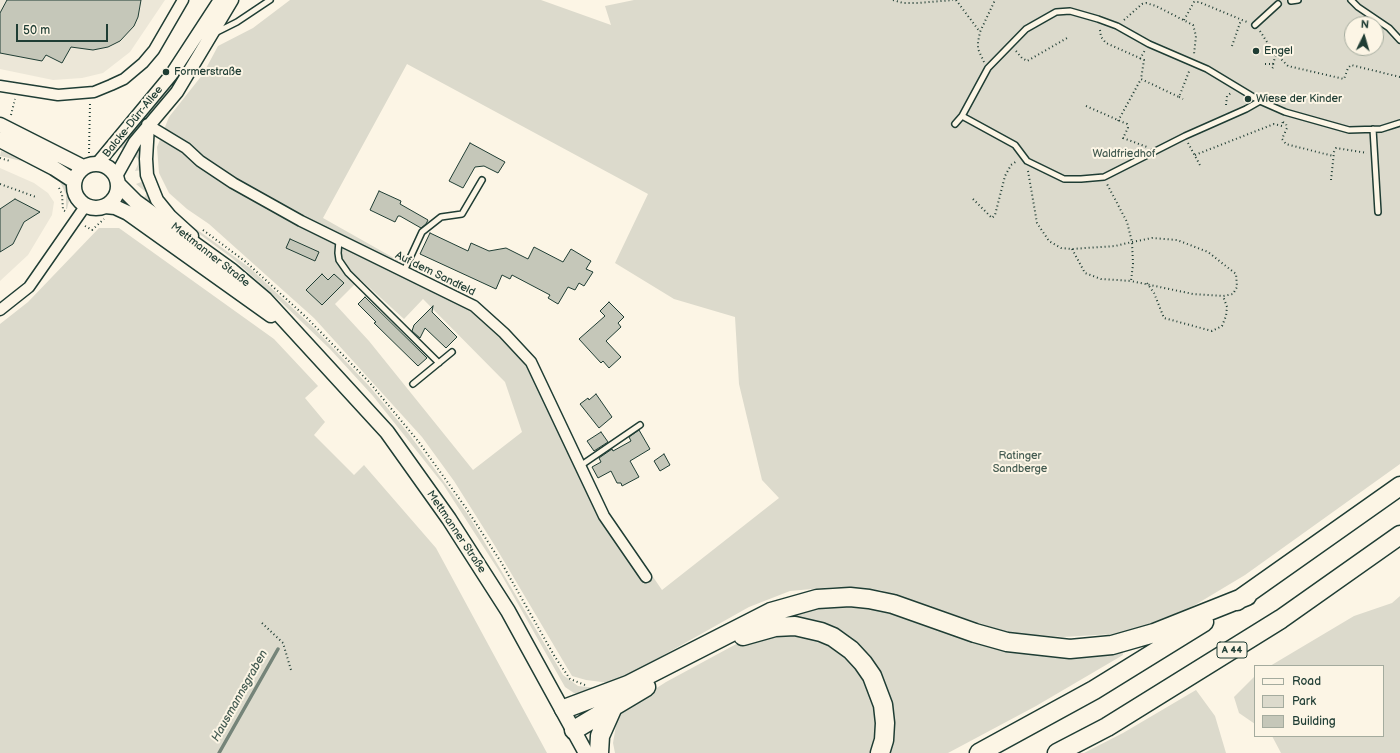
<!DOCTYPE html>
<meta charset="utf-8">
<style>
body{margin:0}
#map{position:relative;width:1400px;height:753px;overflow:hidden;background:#fcf5e5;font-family:"Balsamiq Sans",sans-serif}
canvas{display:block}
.legend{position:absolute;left:1254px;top:665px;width:130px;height:72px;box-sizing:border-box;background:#fcf5e5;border:1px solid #a4ab9e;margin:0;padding:5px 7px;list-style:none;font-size:12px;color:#1f3d34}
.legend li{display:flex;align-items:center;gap:8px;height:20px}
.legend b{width:20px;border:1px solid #a4ab9e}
.north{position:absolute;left:1344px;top:16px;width:40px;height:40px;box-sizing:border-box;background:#fcf5e5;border:1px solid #a4ab9e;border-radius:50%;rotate:5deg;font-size:11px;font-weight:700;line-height:16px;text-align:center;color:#1f3d34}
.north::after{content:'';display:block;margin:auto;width:14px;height:18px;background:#1f3d34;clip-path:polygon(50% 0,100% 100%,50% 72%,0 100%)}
.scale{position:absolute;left:16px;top:24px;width:92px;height:18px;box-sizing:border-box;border:2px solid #1f3d34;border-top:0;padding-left:5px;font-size:12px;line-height:14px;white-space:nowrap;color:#1f3d34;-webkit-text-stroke:3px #fcf5e5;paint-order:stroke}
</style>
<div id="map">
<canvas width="1400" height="753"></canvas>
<ul class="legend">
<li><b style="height:5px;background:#fcf5e5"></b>Road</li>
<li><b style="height:11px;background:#dcdacc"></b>Park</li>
<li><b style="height:11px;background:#c5c7b9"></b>Building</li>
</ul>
<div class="north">N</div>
<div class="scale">50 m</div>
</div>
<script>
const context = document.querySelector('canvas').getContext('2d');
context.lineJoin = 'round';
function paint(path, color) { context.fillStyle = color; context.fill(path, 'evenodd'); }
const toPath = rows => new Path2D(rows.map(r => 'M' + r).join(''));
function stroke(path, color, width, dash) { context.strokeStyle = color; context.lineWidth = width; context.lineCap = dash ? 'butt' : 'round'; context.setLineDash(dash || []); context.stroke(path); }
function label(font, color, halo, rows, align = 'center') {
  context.font = font + ' "Balsamiq Sans",sans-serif'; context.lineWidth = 4; context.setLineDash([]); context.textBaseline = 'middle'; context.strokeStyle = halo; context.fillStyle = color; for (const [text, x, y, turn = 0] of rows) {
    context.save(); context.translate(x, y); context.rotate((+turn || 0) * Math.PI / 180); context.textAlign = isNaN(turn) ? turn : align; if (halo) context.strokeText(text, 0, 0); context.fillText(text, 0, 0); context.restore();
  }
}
const built = toPath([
 [0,0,165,0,130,52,103,73,82,78,53,80,0,69],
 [0,168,34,183,48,193,54,202,52,215,28,255,0,281]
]);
const green = toPath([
 [290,0,541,0,611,25,605,6,634,0,1400,0,1400,464,1245,575,1190,608,1151,623,1112,634,1063,637,1009,633,880,590,834,587,790,591,749,607,628,675,610,683,586,680,572,676,495,546,454,481,422,437,314,318,209,224,187,209,169,193,159,173,157,147,169,117,203,74,218,46,253,28],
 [1352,24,1376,24,1376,48,1352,48],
 [407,64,648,194,615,263,674,299,735,317,739,384,762,480,779,498,662,590,607,510,533,355,507,327,477,300,408,266,323,218],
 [360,279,404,319,423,299,505,382,522,432,473,470,369,341,335,304],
 [184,65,169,92,138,129,124,150,119,146],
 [138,146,141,148,142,170,135,171,140,160,133,155],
 [1,151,28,159,49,170,47,173,26,162,0,156],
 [54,173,61,178,69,190,69,201,67,209,66,209,66,194,60,182,52,177],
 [144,181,153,200,149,205,142,201,147,193,136,184],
 [184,220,250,268,315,329,370,387,409,434,469,516,563,675,578,686,597,688,583,694,574,693,565,687,501,574,443,484,373,396,330,349,281,302,232,258,183,222],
 [99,228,119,228,274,339,318,386,305,398,325,422,314,435,354,475,364,465,436,548,547,753,0,753,0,324,28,302],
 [1400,596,1400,753,1281,753,1272,736,1383,736,1383,666,1270,666,1354,616,1392,603],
 [863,604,978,639,1122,647,1123,655,1036,706,948,753,886,753,866,657,784,622,778,614,804,606],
 [785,631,831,643,863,673,877,713,874,753,615,753,613,743,618,713,666,682,740,642],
 [1255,676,1255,724,1239,713,1234,697],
 [1196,690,1215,716,1226,753,1084,753,1123,733]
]);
const stream = toPath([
 [219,753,278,649]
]);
const building = toPath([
 [7,0,141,0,138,17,134,26,120,41,108,47,93,50,71,47,62,63,46,55,42,61,0,53,0,13,7,0],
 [470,143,505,162,498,173,484,166,475,167,463,188,449,181,470,143],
 [379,191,401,201,400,204,428,220,426,224,421,228,400,216,398,216,395,222,370,210,379,191],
 [15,199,40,212,24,222,13,244,0,252,0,209,15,199],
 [430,233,468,251,471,243,489,251,506,248,528,259,534,247,563,262,571,249,591,261,586,269,593,272,584,286,579,283,575,290,568,287,558,304,548,298,550,295,512,275,510,279,502,275,496,289,420,254,430,233],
 [290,239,319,252,315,261,286,248,290,239],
 [322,274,328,280,334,274,344,283,322,305,306,290,322,274],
 [365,297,427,358,418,366,374,323,376,322,358,304,365,297],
 [609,302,624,317,618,323,621,327,606,341,621,357,609,368,603,361,601,363,579,339,605,316,600,311,609,302],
 [433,306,432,312,457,337,446,348,425,328,420,338,412,331,414,325,433,306],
 [596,394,612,417,599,428,580,404,588,398,589,400,596,394],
 [639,430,650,449,630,461,639,477,622,486,621,483,617,483,611,471,598,478,592,467,601,462,599,458,612,449,613,451,631,441,629,437,639,430],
 [601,432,608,442,594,451,587,441,601,432],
 [664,454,670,465,660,471,654,461,664,454]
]);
const path = toPath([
 [893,0,903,3,918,3,953,0],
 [956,0,980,32],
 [1124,20,1142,4,1146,3,1156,6,1193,25,1196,36,1194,54],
 [1184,20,1194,2,1199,2,1247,22],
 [1100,30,1101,37,1106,43,1144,60,1141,79,1179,97,1190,69],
 [1260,31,1272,50,1288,66,1344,79,1348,68,1351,65,1400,77],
 [1232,46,1241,20],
 [1016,51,1022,58,1027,61,1069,37],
 [1140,59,1145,50],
 [984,62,978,49,978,42,980,32,995,0],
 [1265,64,1273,64,1274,66,1271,70],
 [1273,64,1276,54],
 [1179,97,1183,99],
 [1226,105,1227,96,1231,93],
 [1086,106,1127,124,1128,128,1123,138,1147,147],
 [11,115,15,99],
 [1118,121,1141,79],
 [1283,122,1286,124,1287,128,1282,139,1286,144,1333,156],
 [1188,143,1201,167],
 [89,153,90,103],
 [1195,155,1274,124,1282,126,1283,121],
 [0,158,10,161],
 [1028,171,1037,223,1049,241,1061,248,1072,249,1115,246,1132,242,1152,238,1177,240,1208,252,1236,274,1237,287,1233,294,1223,296,1193,294,1131,281,1133,264,1132,242,1127,222,1107,184],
 [1331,180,1334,152,1336,148,1367,153],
 [0,184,36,197],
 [59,188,62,194,63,210,67,212],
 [973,199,992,218,995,215,1005,176,1011,165,1017,161],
 [85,226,92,230,104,219],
 [203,230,246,262,307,318,370,383,418,441,466,508,501,562,555,657,570,679,585,685],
 [1072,249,1085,273,1101,279,1131,281],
 [1147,283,1154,293,1164,318,1212,331,1222,326,1226,316,1227,307,1223,296],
 [262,623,283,643,291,670]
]);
const service = toPath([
 [1351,0,1358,7,1389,28,1400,40],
 [1291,1,1298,0],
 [1255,25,1278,4],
 [215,33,237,22,270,0],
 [962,116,1015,145,1027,161,1064,179,1081,179,1104,177,1185,136,1246,109,1260,101],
 [955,124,962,116,988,68,1026,29,1056,12,1070,11,1098,19,1117,26,1149,44,1207,69,1260,101,1285,112,1349,130,1381,129,1400,123],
 [1373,129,1378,212],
 [339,240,338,253,339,260,348,273,439,363],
 [404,271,422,232,441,217,462,214,482,180],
 [413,384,452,352],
 [580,466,640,425]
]);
const minor = toPath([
 [0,86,58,95,94,92,111,85,124,79,143,63,154,50,183,0],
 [148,125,186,148,200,161,233,183,301,221,474,306,504,333,531,362,604,516,646,577],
 [0,310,29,287,86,205]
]);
const tertiary = toPath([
 [148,125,146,159,147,175,157,200,170,216,192,236],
 [98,163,171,75,220,0],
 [116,176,135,142,177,92,232,0]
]);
const secondary = toPath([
 [0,125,83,167],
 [0,140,54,168,74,181],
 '74 186a22 22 0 1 1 44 0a22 22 0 1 1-44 0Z',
 [119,185,136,202,232,271,265,299,387,432,449,519,508,611,586,753],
 [105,206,115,207,128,213,271,315]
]);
const motorway = toPath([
 [1237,601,1400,486],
 [743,636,775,627,795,626,821,632,833,637,851,650,863,663,872,676,883,705,885,723,884,740,880,753],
 [564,709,628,685,771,612,817,599,850,597,869,599,893,604,975,633,1007,642,1070,649,1112,645,1154,633,1247,596],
 [574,730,646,687],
 [599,753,600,736,612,709],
 [979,753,1094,690,1204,622],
 [1057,753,1107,727,1281,619,1400,535]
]);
const markers = [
 [1256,51,4,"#1f3d34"],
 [166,72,4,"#1f3d34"],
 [1248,99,4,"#1f3d34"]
];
const shields = [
 [1232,650,30]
];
const shieldNames = [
 ["A 44",1232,650]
];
const poiNames = [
 ["Engel",1264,51],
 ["Formerstraße",174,72],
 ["Wiese der Kinder",1256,99]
];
const streetNames = [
 ["Balcke-Dürr-Allee",133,122,-51],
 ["Mettmanner Straße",210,255,38],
 ["Auf dem Sandfeld",435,274,26],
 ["Mettmanner Straße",456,532,56]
];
const parkNames = [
 ["Waldfriedhof",1124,154],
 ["Ratinger",1020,456],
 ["Sandberge",1020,469]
];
const waterNames = [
 ["Hausmannsgraben",240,696,-61]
];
paint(built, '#ece7d8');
paint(green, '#dcdacc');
stroke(stream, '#758479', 3.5);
paint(building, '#c5c7b9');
stroke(building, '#1f3d34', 1);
stroke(service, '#1f3d34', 8);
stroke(minor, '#1f3d34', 13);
stroke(tertiary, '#1f3d34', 15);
stroke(secondary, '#1f3d34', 17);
stroke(motorway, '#1f3d34', 21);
stroke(path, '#1f3d34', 2, [1, 3]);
stroke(service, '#fcf5e5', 5);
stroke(minor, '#fcf5e5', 10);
stroke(tertiary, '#fcf5e5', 12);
stroke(secondary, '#fcf5e5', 14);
stroke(motorway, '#fcf5e5', 18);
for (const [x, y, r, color] of markers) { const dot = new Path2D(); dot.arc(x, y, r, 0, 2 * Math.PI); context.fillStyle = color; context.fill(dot); stroke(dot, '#fcf5e5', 1.5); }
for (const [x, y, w] of shields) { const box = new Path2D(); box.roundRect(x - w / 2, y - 8, w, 16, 3); context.fillStyle = '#fcf5e5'; context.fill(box); stroke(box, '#1f3d34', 1); }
label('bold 10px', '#1f3d34', null, shieldNames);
label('11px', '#1f3d34', '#fcf5e5', poiNames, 'left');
label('11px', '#1f3d34', '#fcf5e5', streetNames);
label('11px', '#455c52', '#fcf5e5', parkNames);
label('italic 12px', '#435a51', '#fcf5e5', waterNames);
</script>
